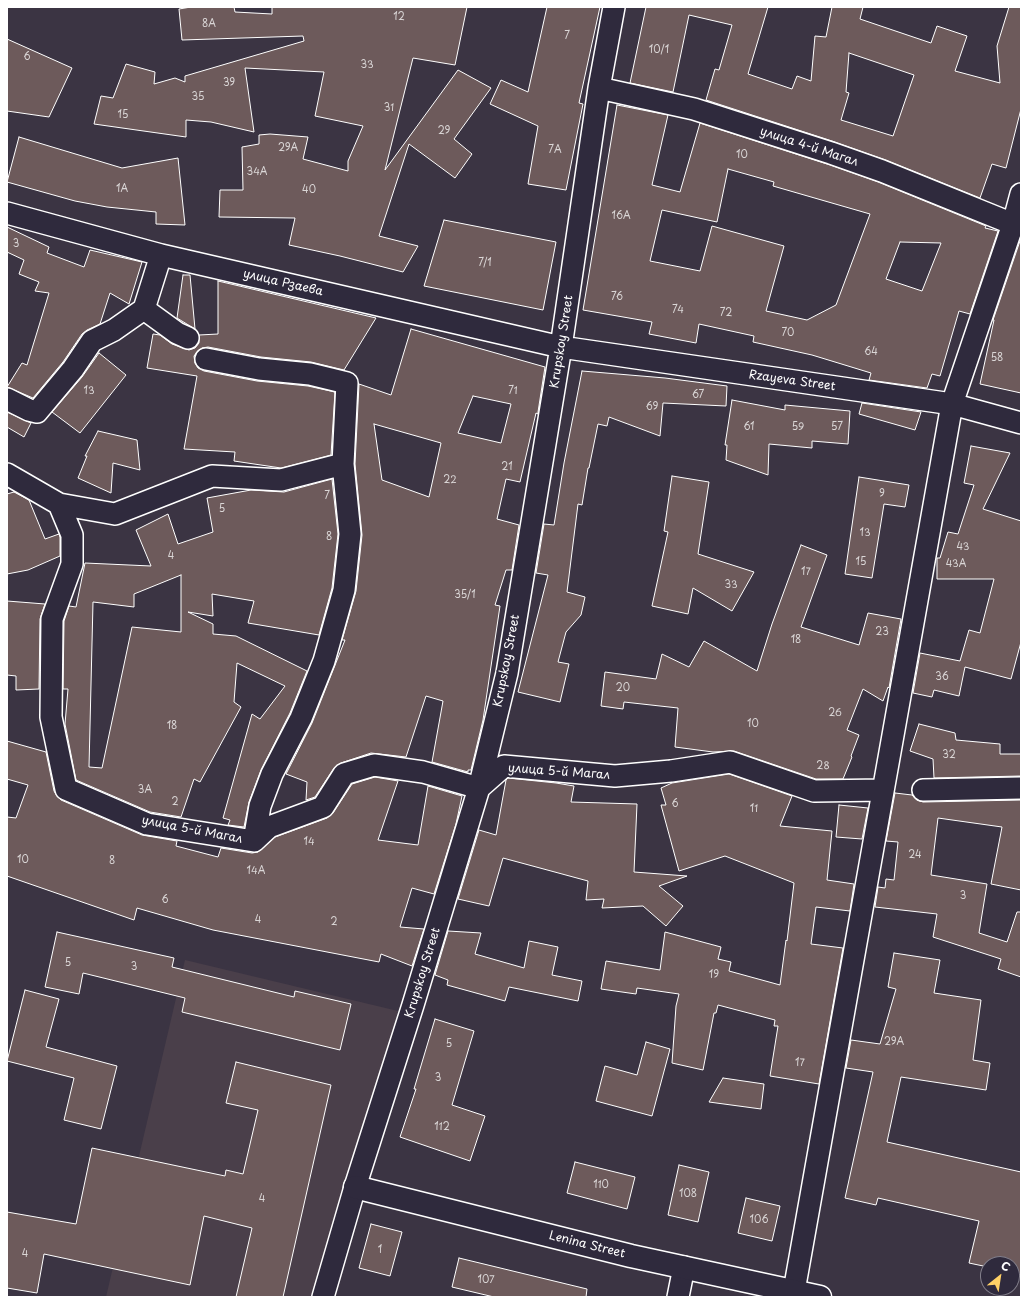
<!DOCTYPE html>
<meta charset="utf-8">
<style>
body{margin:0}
#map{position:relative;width:1028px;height:1304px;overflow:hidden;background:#3b3443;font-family:"Playpen Sans",sans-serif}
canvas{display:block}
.frame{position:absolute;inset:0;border:8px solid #fff;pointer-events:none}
.north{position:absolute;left:980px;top:1256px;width:40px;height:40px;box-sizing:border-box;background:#2f2a3d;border:1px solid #827f8b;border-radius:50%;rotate:30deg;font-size:11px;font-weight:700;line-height:16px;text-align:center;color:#fff}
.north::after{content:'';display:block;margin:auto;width:14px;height:18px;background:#ffd166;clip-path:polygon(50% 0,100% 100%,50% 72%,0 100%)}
</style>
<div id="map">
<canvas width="1028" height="1304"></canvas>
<div class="frame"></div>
<div class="north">С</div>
</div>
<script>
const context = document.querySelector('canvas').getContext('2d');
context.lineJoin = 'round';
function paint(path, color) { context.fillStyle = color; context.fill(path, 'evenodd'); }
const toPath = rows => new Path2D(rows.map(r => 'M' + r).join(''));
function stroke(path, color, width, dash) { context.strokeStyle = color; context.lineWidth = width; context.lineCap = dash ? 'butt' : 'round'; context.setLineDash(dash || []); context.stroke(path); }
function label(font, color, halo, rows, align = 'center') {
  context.font = font + ' "Playpen Sans",sans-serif'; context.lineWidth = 4; context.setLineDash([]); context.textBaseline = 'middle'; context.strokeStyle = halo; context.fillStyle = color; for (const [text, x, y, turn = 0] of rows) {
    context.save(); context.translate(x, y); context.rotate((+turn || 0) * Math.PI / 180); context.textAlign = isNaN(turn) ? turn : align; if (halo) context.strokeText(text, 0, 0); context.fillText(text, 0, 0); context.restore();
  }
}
const built = toPath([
 [185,960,398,1011,331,1297,106,1297]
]);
const building = toPath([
 [191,7,234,7,235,12,272,14,272,7,467,7,455,65,413,58,385,170,458,70,491,88,454,139,472,154,455,178,409,144,379,236,418,246,403,272,340,256,289,245,295,218,219,217,220,190,243,190,242,147,259,144,259,135,270,134,308,137,303,159,348,171,348,161,363,126,315,116,324,72,245,68,254,132,211,122,186,120,186,137,94,124,101,96,113,98,126,64,155,72,154,84,175,78,185,82,185,76,304,41,303,36,182,40,179,9,191,7],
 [547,7,600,7,579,103,583,104,566,190,528,184,538,126,490,104,501,80,528,92,547,7],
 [646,7,768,7,748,74,792,89,797,76,811,81,815,36,826,37,832,7,863,7,860,19,931,43,937,26,967,36,955,71,1000,83,997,46,1009,7,1021,7,1021,109,1006,168,992,164,980,198,886,160,835,142,706,100,715,69,719,70,732,25,689,15,673,92,630,83,646,7],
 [849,53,914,75,893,136,841,120,849,93,846,92,849,53],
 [7,39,72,68,49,117,7,111,7,39],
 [617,105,668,115,652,185,680,192,700,123,827,164,878,182,986,226,985,228,998,231,970,314,959,311,940,376,932,374,927,388,869,380,871,373,812,355,753,342,754,336,699,324,696,343,649,334,652,322,583,310,617,105],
 [728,169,774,182,773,186,870,214,836,305,807,320,766,311,784,246,712,226,700,271,650,261,662,210,717,222,728,169],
 [900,242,941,243,922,291,886,279,900,242],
 [19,137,122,168,178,158,185,225,156,224,156,212,107,207,75,201,7,182,19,137],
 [444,220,556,242,543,310,424,286,444,220],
 [7,227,49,247,47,253,84,267,90,250,142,262,129,304,110,293,100,324,87,330,82,334,63,362,33,398,7,387,22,363,27,365,49,293,35,291,39,282,19,274,24,260,7,252,7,227],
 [1021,238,1021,393,980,384,994,320,993,320,1021,238],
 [183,275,190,275,195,329,177,318,183,275],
 [218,281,376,318,344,370,311,362,261,357,208,347,202,348,197,352,194,356,195,363,198,368,204,371,257,381,308,386,335,392,331,455,281,468,234,461,235,452,184,449,197,376,147,368,153,334,160,335,172,344,189,350,195,348,199,343,199,335,218,334,218,281],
 [411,329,545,367,538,412,538,414,536,413,520,482,506,479,497,519,519,525,512,570,506,570,495,605,500,606,483,720,471,770,468,770,468,772,432,762,443,701,426,696,406,757,371,753,341,763,334,768,315,797,306,800,307,782,286,774,312,723,345,640,342,640,356,591,362,535,355,464,359,384,391,395,411,329],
 [473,396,511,404,501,443,458,433,473,396],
 [374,424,441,443,429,497,382,480,374,424],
 [99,353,126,375,80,433,52,412,82,377,99,353],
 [582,371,665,378,727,386,726,406,663,403,660,436,609,417,607,426,598,424,589,468,588,468,582,505,578,504,567,592,585,597,581,615,566,632,558,662,569,664,560,702,518,692,548,575,536,573,544,524,554,525,564,463,582,371],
 [732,400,785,410,785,405,850,411,848,444,812,441,812,448,769,444,768,475,726,460,727,445,725,445,732,400],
 [862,403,921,412,915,430,859,414,862,403],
 [7,412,31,423,24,437,7,427,7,412],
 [98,431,137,440,140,470,113,463,111,493,78,478,87,456,85,456,98,431],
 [971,446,1010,453,983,509,1021,521,1021,642,1011,679,965,667,959,696,934,690,932,697,913,693,920,653,960,661,969,630,980,633,994,579,937,579,937,558,940,558,948,532,958,534,974,485,964,483,971,446],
 [672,476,709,482,698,554,754,572,732,611,693,588,688,614,652,606,668,532,664,531,672,476],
 [859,477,909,485,905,507,884,504,872,578,845,574,859,477],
 [332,479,338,534,332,588,319,635,248,623,254,601,212,594,213,616,188,612,213,624,213,634,236,636,307,671,290,713,261,770,249,802,244,827,228,825,230,820,223,818,252,714,260,719,285,686,237,663,234,702,241,707,200,782,194,779,181,817,150,812,76,780,65,724,68,689,63,689,64,621,69,606,76,607,85,563,151,566,136,530,168,514,178,544,213,532,207,498,251,490,284,492,332,479],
 [181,575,181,632,132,627,102,768,89,767,93,602,134,607,134,594,181,575],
 [14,492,29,500,45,539,59,534,60,537,60,556,28,570,7,574,7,494,14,492],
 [801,545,827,555,801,627,859,645,868,613,901,619,889,688,888,687,883,701,863,689,847,730,859,735,851,756,852,757,843,779,816,779,734,751,713,752,675,747,678,708,624,702,623,709,601,706,605,672,656,679,662,654,689,667,704,641,757,671,772,624,801,545],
 [7,601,45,604,40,619,39,689,16,690,16,676,7,675,7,601],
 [919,724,955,733,956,740,1000,744,1000,754,1021,754,1021,776,934,778,933,759,910,751,919,724],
 [7,741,46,752,54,791,57,796,61,800,142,835,177,841,176,846,218,857,221,848,252,853,258,852,275,837,327,818,333,813,352,784,375,777,398,781,378,840,418,845,428,786,462,796,456,824,434,894,412,888,400,927,424,929,412,966,381,954,379,962,213,930,137,908,134,920,7,876,7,817,16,818,28,785,7,779,7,741],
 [729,774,792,796,780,826,832,831,827,880,854,884,850,911,816,907,811,944,843,948,819,1084,770,1076,778,1026,774,1026,775,1020,718,1005,716,1013,714,1013,703,1070,672,1063,676,1006,679,994,637,988,636,994,601,989,606,961,660,970,665,932,721,947,718,959,731,962,729,971,780,985,786,940,787,941,794,883,725,856,679,871,661,805,666,805,661,788,672,783,729,774],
 [508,778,556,783,574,786,571,802,637,804,634,872,687,876,659,886,683,906,666,926,643,906,602,908,604,899,586,900,588,881,503,858,489,906,458,899,479,830,496,835,506,780,508,778],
 [895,793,912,795,917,800,923,802,1021,800,1021,890,991,884,1002,827,938,818,931,875,987,884,979,933,1007,942,1017,912,1021,912,1021,977,998,969,1001,959,933,937,937,914,875,907,878,887,885,888,886,879,894,880,898,842,886,841,895,793],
 [839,805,868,808,862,839,836,837,839,805],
 [448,931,481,933,475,954,524,968,529,941,558,947,552,975,582,981,578,1001,509,987,505,1001,447,985,448,980,435,975,448,931],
 [57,932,174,958,172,967,294,997,295,991,351,1004,340,1050,182,1012,185,998,83,973,79,994,45,987,57,932],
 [894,953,940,960,934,993,981,1000,973,1060,990,1063,986,1090,901,1077,887,1142,1021,1172,1021,1275,1012,1273,1012,1264,988,1264,988,1267,969,1263,979,1221,878,1198,876,1205,845,1198,873,1072,846,1068,851,1040,880,1044,896,989,888,987,894,953],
 [25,990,59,999,46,1047,117,1066,101,1129,64,1120,74,1078,7,1061,25,990],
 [435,1019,474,1031,452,1105,485,1116,470,1161,400,1137,416,1089,414,1089,435,1019],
 [646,1042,670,1049,652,1116,596,1101,605,1066,637,1075,646,1042],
 [236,1062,331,1085,283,1297,236,1297,252,1228,204,1216,190,1285,44,1254,37,1293,7,1288,7,1212,76,1224,92,1148,225,1176,226,1170,243,1174,258,1110,226,1103,236,1062],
 [723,1078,764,1084,761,1109,709,1102,723,1078],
 [575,1162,635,1177,627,1209,567,1193,575,1162],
 [679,1165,709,1172,698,1222,668,1215,679,1165],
 [746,1198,780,1206,772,1241,738,1233,746,1198],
 [371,1224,402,1232,390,1276,359,1268,371,1224],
 [459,1258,587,1289,586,1297,494,1297,452,1287,459,1258]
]);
const minor = toPath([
 [599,88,694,109,831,153,882,171,1013,224,1021,226],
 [7,213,161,255,561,347,952,404,1021,423],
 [144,309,177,333,188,338],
 [206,359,259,369,310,374,347,383,343,464,350,534,344,590,324,661,301,718,272,774,260,806,254,841],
 [7,399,29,410,37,412,73,369,92,341,114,330,144,309,161,255],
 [7,474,59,504,115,514,212,476,281,480,343,464],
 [59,504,72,535,72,564,52,619,51,717,66,789,147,824,254,841,269,827,323,807,344,774,374,765,423,772,479,788,504,766,615,776,671,771,730,762,814,791,883,790],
 [923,790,1021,788],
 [794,1291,952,404,1013,224,1021,194],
 [323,1297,355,1187,413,1005,479,788,507,673,561,347,599,88,614,7],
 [678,1297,684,1267]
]);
const tertiary = toPath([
 [355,1187,631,1256,820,1297]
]);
const numberNames = [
 ["12",399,17],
 ["8А",209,24],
 ["7",567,36],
 ["10/1",659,50],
 ["6",27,57],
 ["33",367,65],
 ["39",229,83],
 ["35",198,97],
 ["31",389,108],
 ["15",123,115],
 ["29",444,131],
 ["29А",288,148],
 ["7А",555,150],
 ["10",742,155],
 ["34А",257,172],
 ["1А",122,189],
 ["40",309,190],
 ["16А",621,216],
 ["3",16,244],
 ["7/1",485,263],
 ["76",617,297],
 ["74",678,310],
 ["72",726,313],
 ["70",788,333],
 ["64",871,352],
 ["58",997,358],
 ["13",89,391],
 ["71",513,391],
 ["67",698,395],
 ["69",652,407],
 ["61",749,427],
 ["59",798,427],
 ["57",837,427],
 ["21",507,467],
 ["22",450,480],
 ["9",882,494],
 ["7",327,496],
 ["5",222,509],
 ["13",865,533],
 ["8",329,537],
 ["43",963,547],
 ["4",171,556],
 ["15",861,562],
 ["43А",956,564],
 ["17",806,572],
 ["33",731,585],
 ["35/1",465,595],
 ["23",882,632],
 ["18",796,640],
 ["36",942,677],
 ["20",623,688],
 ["26",835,713],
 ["10",753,724],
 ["18",172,726],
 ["32",949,755],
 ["28",823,766],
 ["3А",145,790],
 ["2",175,802],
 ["6",675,804],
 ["11",754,809],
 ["14",309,842],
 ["24",915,855],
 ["10",23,860],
 ["8",112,861],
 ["14А",256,871],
 ["3",963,896],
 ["6",165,900],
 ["4",258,920],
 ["2",334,922],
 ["5",68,963],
 ["3",134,967],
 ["19",714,975],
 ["29А",894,1042],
 ["5",449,1044],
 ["17",800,1063],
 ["3",438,1078],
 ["112",442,1127],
 ["110",601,1185],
 ["108",688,1194],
 ["4",262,1199],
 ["106",759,1220],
 ["1",380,1250],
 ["4",25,1254],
 ["107",486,1280]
];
const streetNames = [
 ["улица 4-й Магал",809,147,18],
 ["улица Рзаева",283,283,13],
 ["Krupskoy Street",562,342,-81],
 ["Rzayeva Street",792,381,8],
 ["Krupskoy Street",507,661,-79],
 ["улица 5-й Магал",559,772,4],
 ["улица 5-й Магал",192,830,11],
 ["Krupskoy Street",423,973,-73],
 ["Lenina Street",587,1245,14]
];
paint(built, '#4a3f4a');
paint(building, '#6d5a5b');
stroke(building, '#fff', 1);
stroke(minor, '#fff', 24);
stroke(tertiary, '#fff', 25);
stroke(minor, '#2f2a3d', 21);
stroke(tertiary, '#2f2a3d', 22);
label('10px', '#dad6d6', null, numberNames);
label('12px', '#fff', '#2f2a3d', streetNames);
</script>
